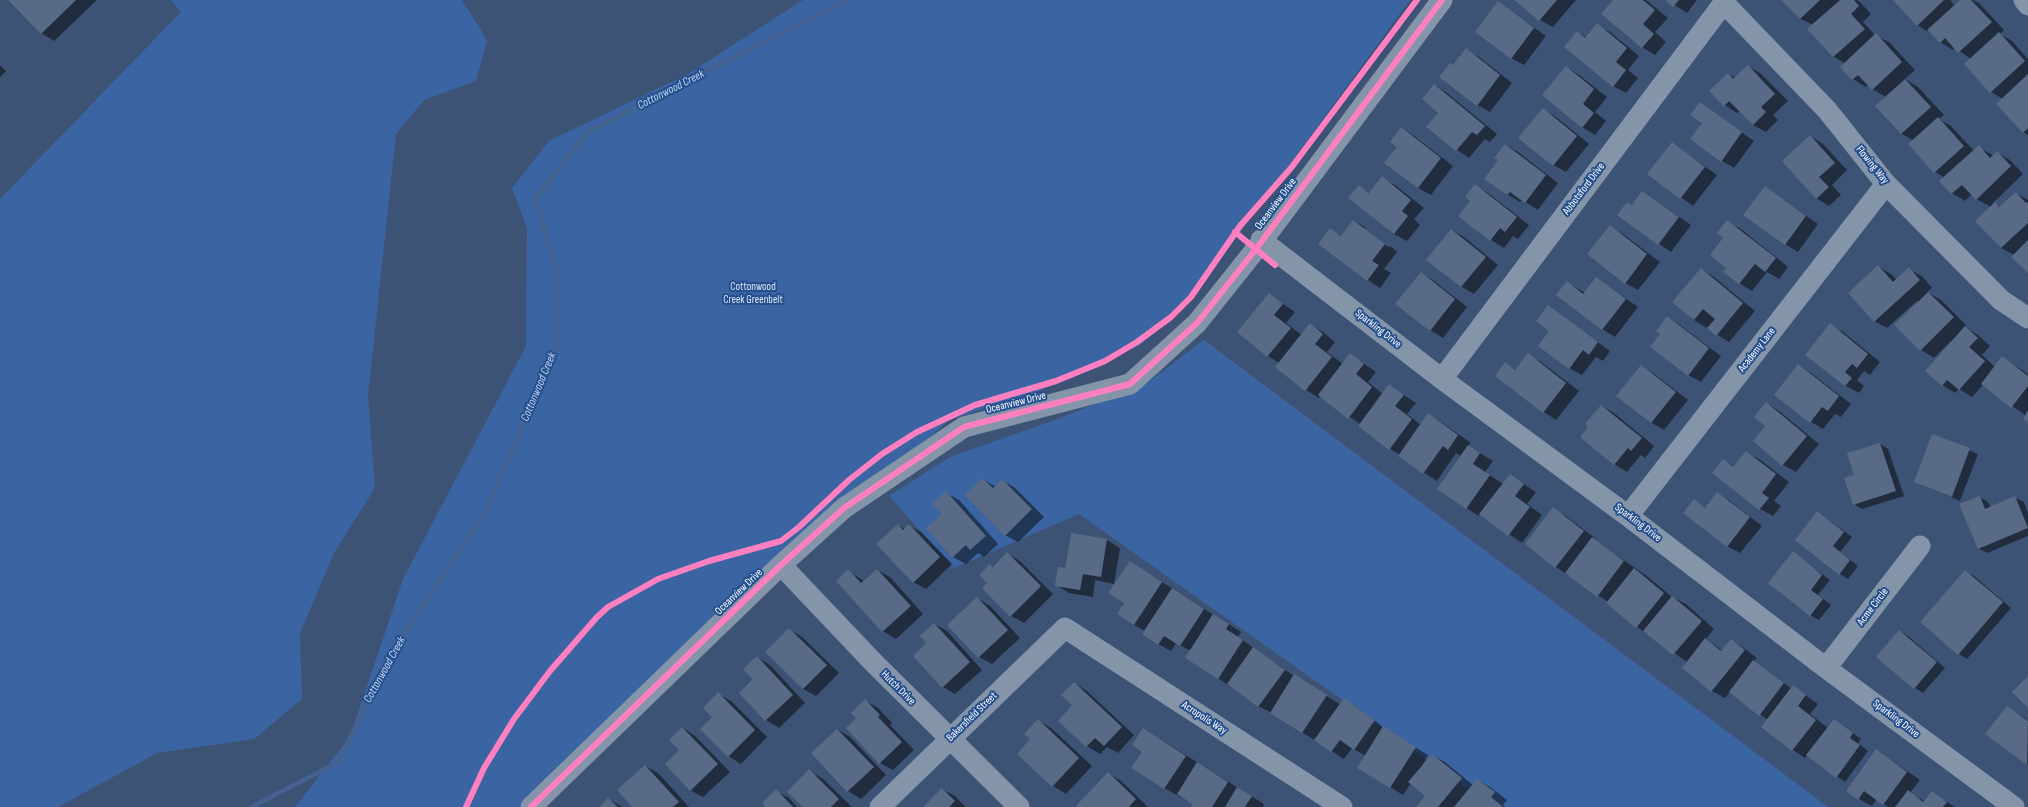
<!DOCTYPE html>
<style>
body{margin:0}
canvas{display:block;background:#3d5375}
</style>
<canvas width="2028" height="807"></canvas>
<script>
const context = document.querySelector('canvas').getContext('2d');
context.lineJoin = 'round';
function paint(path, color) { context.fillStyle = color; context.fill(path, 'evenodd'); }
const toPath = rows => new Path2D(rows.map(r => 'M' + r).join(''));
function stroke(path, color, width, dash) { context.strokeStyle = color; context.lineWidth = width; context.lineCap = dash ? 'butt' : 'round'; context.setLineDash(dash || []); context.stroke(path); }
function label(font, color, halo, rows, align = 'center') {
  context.font = font + ' "Sofia Sans Condensed",sans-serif'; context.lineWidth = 4; context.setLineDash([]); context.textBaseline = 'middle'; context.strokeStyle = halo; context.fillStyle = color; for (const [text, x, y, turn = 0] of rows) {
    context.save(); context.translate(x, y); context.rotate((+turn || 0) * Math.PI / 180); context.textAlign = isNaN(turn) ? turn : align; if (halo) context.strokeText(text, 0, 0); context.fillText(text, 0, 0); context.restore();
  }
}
const green = toPath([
 [171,0,462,0,487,40,476,81,424,100,396,134,368,396,375,488,334,553,300,633,302,699,254,739,157,753,58,807,0,807,0,199,181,12],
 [803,0,1410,0,1205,280,1141,345,1039,391,949,420,523,807,295,807,350,737,403,579,526,346,527,228,512,188,549,141,688,74],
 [1204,340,1828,807,1494,807,1079,514,954,568,889,496,950,457,1055,420,1146,384]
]);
const shadow = toPath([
 [9,0,97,0,54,41,41,33],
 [1516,0,1576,0,1553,27,1540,20],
 [1614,0,1646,0,1668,18,1655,32,1666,42,1655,55,1642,47],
 [1667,0,1697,0,1687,13],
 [1782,0,1857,0,1860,2,1871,14,1863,22,1876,36,1889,42,1915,70,1905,79,1918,87,1944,115,1939,119,1951,126,1974,151,1979,147,1994,156,1997,153,2010,160,2023,174,1993,203,2001,207,2016,193,2028,200,2028,271,2014,255,2001,248,1991,207,1976,199,1972,194,1965,201,1952,193,1941,181,1945,178,1935,172,1914,141,1902,134,1877,106,1886,97,1872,89,1868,85,1866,87,1853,79,1841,67,1845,63,1834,57,1809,29,1813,25,1801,19],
 [1894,0,1950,0,1955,6,1961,0,1973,0,1979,3,2004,30,2000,34,2012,41,2028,59,2028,135,2023,132,2003,99,1991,92,1971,59,1955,48,1953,50,1940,42,1930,33,1917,25],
 [1498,3,1546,36,1524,65,1511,58],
 [1597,25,1610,32,1639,56,1628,70,1638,78,1626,93,1613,86,1577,32,1587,38],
 [1466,50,1479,57,1512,83,1490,112,1477,105,1454,66],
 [0,65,6,71,0,77],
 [1748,66,1761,74,1788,101,1773,115,1778,120,1766,132,1753,125,1740,111,1737,113,1725,105,1728,74,1735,78],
 [1567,67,1579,75,1607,97,1595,112,1606,121,1595,135,1582,127],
 [1435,85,1447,93,1497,134,1490,142,1485,139,1469,158,1457,150,1428,127,1440,112],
 [1700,103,1754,141,1734,168,1722,161],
 [1543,109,1556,117,1589,144,1566,172,1553,165],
 [1402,128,1414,136,1453,166,1431,195,1418,188,1398,146],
 [1810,136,1823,144,1847,170,1832,185,1841,195,1829,206,1816,198],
 [1672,143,1717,175,1693,206,1648,174],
 [1506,145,1518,152,1558,183,1538,210,1522,200,1520,202,1508,195,1485,179,1499,160],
 [1382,178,1395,185,1424,208,1414,219,1420,225,1407,241,1394,234,1350,198,1359,187,1370,193],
 [1475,185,1488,193,1529,225,1518,239,1513,236,1504,248,1491,240,1460,216,1471,201],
 [1765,187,1818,224,1798,252,1785,244],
 [1643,192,1691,225,1671,252,1659,244,1632,206],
 [1354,221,1365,227,1365,230,1388,247,1390,246,1397,252,1384,269,1391,273,1380,288,1368,280,1330,230,1342,236],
 [1728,222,1741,229,1788,267,1779,279,1767,272,1752,291,1739,283,1727,268,1725,238],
 [1610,226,1623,234,1660,262,1638,290,1625,283],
 [1452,230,1464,237,1498,265,1474,294,1462,287,1428,259],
 [1879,267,1891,274,1897,280,1909,269,1922,276,1932,288,1927,292,1941,300,1966,325,1965,327,1978,335,1990,346,1982,355,1995,367,2002,357,2028,374,2028,410,2025,415,1983,385,1972,397,1959,389,1955,393,1942,385,1952,342,1951,341,1934,358,1921,350,1896,325,1919,302,1917,301,1887,328,1874,321],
 [1701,269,1714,277,1755,311,1729,342,1694,320,1673,302],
 [1421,273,1434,281,1467,307,1443,338,1430,330],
 [1596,278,1638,307,1615,337,1602,329,1567,282,1585,293],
 [1270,295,1295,312,1286,323,1302,335,1310,324,1323,332,1335,342,1327,352,1343,364,1350,354,1376,372,1368,382,1383,394,1389,385,1416,403,1407,414,1421,425,1428,415,1441,422,1471,443,1468,446,1493,461,1485,472,1503,484,1510,475,1536,492,1527,504,1542,515,1522,543,1480,514,1479,516,1466,508,1462,457,1456,453,1437,481,1399,456,1400,455,1390,449,1360,424,1320,396,1319,398,1306,390,1276,367,1279,363,1268,356,1239,332],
 [1548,307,1610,351,1603,361,1596,357,1582,375,1569,368,1551,330],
 [1668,317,1680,325,1721,356,1701,382,1688,375,1662,334],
 [1830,325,1843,332,1880,362,1870,375,1864,371,1857,380,1864,386,1859,393,1846,386,1806,355],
 [1529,355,1541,362,1579,391,1556,420,1544,412,1496,376,1505,363,1516,370],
 [1798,365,1811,373,1851,404,1841,417,1835,414,1823,429,1811,422],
 [1641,366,1654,374,1688,400,1664,430,1652,423,1618,396],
 [1767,403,1779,411,1819,444,1796,472,1783,465],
 [1602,406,1614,413,1654,446,1645,458,1641,455,1627,472,1614,464,1590,427],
 [1933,435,1978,454,1960,501,1915,482],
 [1880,444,1888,449,1904,496,1862,509,1854,504,1855,475],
 [1746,452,1759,459,1789,482,1774,501,1781,506,1773,516,1760,509,1714,473,1723,461,1734,467],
 [982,479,996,487,1002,480,1015,488,1044,517,1018,542,1005,535],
 [946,493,959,500,998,544,984,557,978,553,966,564,953,557,943,514],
 [1717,493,1730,501,1762,526,1740,553,1727,546,1694,501,1706,508],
 [1980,497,1988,502,1991,508,2015,498,2024,502,2028,513,2028,536,1987,553,1978,548],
 [1554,509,1566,516,1596,539,1595,540,1648,577,1672,597,1686,604,1714,629,1706,639,1723,651,1731,640,1744,648,1757,658,1754,661,1792,689,1794,687,1818,704,1810,714,1828,728,1834,720,1861,739,1858,743,1868,751,1845,782,1807,755,1805,758,1793,750,1768,720,1730,692,1725,698,1712,691,1683,668,1687,662,1637,627,1608,602,1556,567],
 [1818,512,1852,537,1840,552,1858,566,1848,579,1840,574],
 [898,525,905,529,909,525,922,533,952,564,926,589,913,582],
 [1071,534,1107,540,1120,548,1114,584,1095,580,1093,597,1069,593,1056,585,1065,569],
 [1793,553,1830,580,1818,595,1831,605,1819,620,1810,615],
 [1008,554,1020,561,1053,594,1024,623,1011,616,988,583,990,565,994,567],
 [877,570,890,577,923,614,896,639,883,631,837,581,848,571,864,581],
 [1143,570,1241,632,1238,637,1294,676,1341,705,1344,699,1357,707,1387,730,1428,755,1423,764,1424,765,1432,755,1445,762,1473,785,1477,780,1490,787,1507,800,1503,805,1505,807,1419,807,1426,796,1411,783,1403,795,1390,787,1366,756,1352,748,1344,759,1272,713,1258,706,1218,678,1191,651,1176,643,1171,651,1158,644,1145,631,1134,625],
 [1965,571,1974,576,2011,608,1967,659,1959,654],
 [977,598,990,606,1020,638,992,664,979,657],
 [934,624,947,631,982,670,955,694,943,687,928,643],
 [789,629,802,637,839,673,816,696,803,689],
 [1900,631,1908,636,1945,668,1923,693,1915,688],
 [757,657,770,665,805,703,779,728,766,720,740,693,755,680],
 [1074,683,1087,691,1134,735,1118,753,1107,747,1100,754,1087,746,1059,720,1074,705],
 [718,694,731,701,767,737,741,764,728,756,713,717],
 [866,701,878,708,892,723,890,725,914,750,893,770,880,763,858,718],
 [2007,707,2028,720,2028,764,1987,734],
 [1038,720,1051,728,1092,766,1066,794,1053,786,1032,739],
 [683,728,695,736,730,772,703,797,690,790],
 [1144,729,1264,804,1263,807,1192,807,1194,804,1164,788,1143,752],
 [838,730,850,737,886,775,861,799,848,791,813,753],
 [1876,750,1920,780,1910,793,1924,801,1932,792,1955,807,1888,807,1877,799,1872,806,1859,799],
 [645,766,658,773,689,807,633,807],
 [809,771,822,778,852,807,804,807],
 [1108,773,1121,781,1148,807,1078,807],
 [942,789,955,796,966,807,925,807],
 [776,791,789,798,797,807,767,807],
 [608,799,621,806,622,807,600,807]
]);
const stream = toPath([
 [252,807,338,762,392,653,485,512,556,351,555,265,535,199,589,131,849,0]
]);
const building = toPath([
 [8,0,76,0,41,34],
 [1514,0,1557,0,1539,21],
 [1613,0,1643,0,1655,10,1643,24,1654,34,1642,48,1601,14],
 [1665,0,1679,0,1673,7],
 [1781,0,1820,0,1800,19],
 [1840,0,1854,0,1859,6,1851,14,1865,29,1833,57,1807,29],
 [1893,0,1944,0,1917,26],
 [1960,0,1971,0,1992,22,1958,53,1945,38,1940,43,1927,30],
 [1498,1,1534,28,1511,59,1475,32],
 [1597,23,1627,48,1616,62,1626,70,1613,87,1564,47,1577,31,1585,38],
 [1999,32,2025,61,1990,93,1964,64],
 [1876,33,1902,62,1872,90,1858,75,1852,80,1840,67],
 [1466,48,1500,75,1477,106,1439,77,1450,63,1453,65],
 [1748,65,1775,94,1761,107,1766,112,1753,125,1729,101,1724,106,1709,91,1728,73,1733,79],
 [1566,66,1594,89,1583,104,1594,113,1582,128,1542,95],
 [2028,74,2028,128,2023,133,1996,104],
 [1905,79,1931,107,1901,134,1875,106],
 [1434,84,1485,126,1477,135,1472,132,1456,151,1426,127,1438,113,1422,99],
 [1700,102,1742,132,1721,162,1690,139,1702,123,1690,115],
 [1543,108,1577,136,1553,166,1518,138],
 [1938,117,1964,146,1934,173,1908,144],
 [1401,127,1441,158,1418,188,1384,163,1397,147,1390,142],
 [1810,135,1835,163,1819,177,1829,187,1816,199,1782,161],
 [1672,142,1705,167,1680,199,1647,174],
 [1505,144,1546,175,1525,203,1510,192,1507,195,1484,179,1498,160,1494,158],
 [1979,145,1990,158,1997,151,2011,166,1976,200,1962,185,1951,194,1939,181],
 [1382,176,1411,200,1402,211,1408,216,1394,234,1348,198,1359,185,1369,193],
 [1475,184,1517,217,1505,232,1500,228,1490,241,1458,216,1470,201,1465,197],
 [1765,186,1806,216,1785,245,1743,215],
 [1642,191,1679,217,1658,245,1617,215,1627,202,1632,205],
 [2016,192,2026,203,2028,202,2028,223,2001,248,1975,221,1995,202,1999,207],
 [1353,220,1385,244,1372,261,1379,265,1367,281,1318,244,1330,228,1341,236],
 [1727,220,1776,258,1765,272,1755,264,1739,284,1723,272,1726,268,1710,255,1723,238,1717,233],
 [1610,225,1647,254,1625,284,1587,254],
 [1451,229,1486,257,1461,287,1426,260],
 [2028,240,2028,273,2011,257],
 [1878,265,1893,282,1909,267,1920,280,1874,322,1848,293],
 [1701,268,1743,303,1716,336,1707,328,1715,319,1703,309,1694,320,1672,302],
 [1421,272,1455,299,1430,331,1395,304],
 [1596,277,1626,299,1602,330,1556,295,1567,281,1583,294],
 [1928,292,1954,317,1920,351,1894,325],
 [1269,293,1283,304,1274,315,1291,328,1267,357,1237,332],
 [1548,305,1598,342,1589,355,1583,350,1569,369,1538,346,1549,331,1536,321],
 [1667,316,1709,348,1688,376,1650,347,1660,334,1656,331],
 [1310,323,1323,334,1315,344,1332,357,1305,391,1275,367],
 [1830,323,1868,354,1857,368,1852,364,1845,372,1852,378,1845,386,1805,355],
 [1965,326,1978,338,1969,347,1985,361,1959,390,1947,380,1942,386,1925,371],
 [1350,353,1364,364,1356,374,1372,387,1348,419,1318,395],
 [1528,353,1566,383,1543,413,1495,376,1505,362,1515,370],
 [2002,356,2028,376,2028,386,2011,408,1981,384],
 [1798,364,1839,396,1828,411,1822,407,1810,423,1774,395],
 [1641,365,1676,392,1651,423,1616,396],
 [1389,384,1404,395,1395,406,1412,419,1389,450,1358,426],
 [1766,402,1807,436,1782,466,1753,441,1765,426,1754,417],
 [1601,405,1642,438,1631,451,1628,448,1614,465,1580,437,1588,427,1585,424],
 [2028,411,2028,422,2023,419],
 [1428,413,1458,435,1448,450,1443,446,1423,474,1398,456],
 [1932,434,1970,448,1952,497,1914,482],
 [1880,443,1896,491,1853,505,1844,478,1854,475,1847,453],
 [1468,445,1480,453,1473,464,1490,475,1466,509,1437,489],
 [1746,451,1776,474,1762,493,1769,498,1759,510,1712,473,1723,459,1733,467],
 [1510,474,1524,484,1515,496,1530,507,1508,536,1479,514],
 [982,478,993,488,1002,479,1032,509,1005,536,965,495],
 [946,491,986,536,970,550,966,545,952,558,926,528,942,514,932,504],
 [1717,492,1750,517,1727,547,1683,513,1694,499,1705,508],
 [1980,496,1985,509,2015,496,2028,528,1978,549,1959,504],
 [1553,507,1584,531,1555,568,1525,544],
 [1817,511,1844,532,1833,546,1850,560,1839,575,1795,540],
 [898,524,903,530,909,524,940,557,913,583,876,544],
 [1071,533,1107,539,1101,577,1083,574,1080,590,1055,586,1058,567,1065,568],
 [1592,537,1624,561,1597,597,1565,573],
 [1793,551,1822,575,1811,590,1823,599,1810,616,1768,583],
 [1007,552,1041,586,1010,617,982,588,987,583,979,575,990,564,993,567],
 [1130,561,1162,582,1134,625,1117,614,1124,603,1108,593],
 [1634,568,1664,593,1636,628,1606,603],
 [848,569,861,583,877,569,911,606,882,632,836,581],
 [1965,570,2003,602,1958,655,1920,622],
 [1172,588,1204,609,1180,646,1164,636,1158,645,1142,634],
 [1672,596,1702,621,1673,655,1643,631],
 [977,597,1008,630,978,658,947,625],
 [1213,614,1229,624,1226,629,1243,640,1218,679,1185,658],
 [934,623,970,662,942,688,913,656,926,643,920,636],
 [789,628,827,665,803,689,765,652],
 [1899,630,1937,662,1914,689,1876,657],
 [1705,638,1721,651,1731,639,1745,650,1711,692,1682,668],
 [1253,647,1285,670,1258,707,1227,684],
 [757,656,793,695,765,721,739,693,753,679,743,669],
 [1753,660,1784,683,1759,716,1729,692],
 [1294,674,1327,695,1302,733,1270,713],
 [2028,676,2028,708,2012,692],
 [1074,682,1122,727,1104,746,1095,738,1086,747,1058,721,1072,705,1061,695],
 [1793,685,1806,695,1798,706,1816,720,1792,751,1761,727],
 [718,692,755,730,728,757,700,729,712,717,703,708],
 [1344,698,1375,720,1354,750,1340,740,1331,752,1314,740],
 [865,699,880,715,878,717,902,742,879,764,846,728,856,718,851,713],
 [2007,706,2028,721,2027,765,1985,734],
 [1038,719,1079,758,1052,787,1017,754,1030,739,1024,734],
 [1834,719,1853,733,1850,738,1860,745,1836,778,1806,755],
 [1383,726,1416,747,1390,788,1357,768],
 [682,727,718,764,690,791,665,764,679,750,669,740],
 [1143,728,1186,756,1164,789,1131,768,1142,752,1132,745],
 [837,729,874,767,847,792,811,753],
 [1876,749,1907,772,1883,805,1864,791,1858,800,1846,791],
 [1432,754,1462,778,1438,807,1416,807,1425,796,1408,782],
 [1197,762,1228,782,1212,807,1191,807,1192,804,1177,794],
 [645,765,679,802,673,807,632,807,617,790],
 [809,769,839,799,831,807,803,807,787,792],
 [1108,772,1136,799,1129,807,1077,807,1076,806],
 [1477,779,1495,792,1491,797,1503,807,1454,807],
 [1237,787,1252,796,1245,807,1225,807],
 [942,788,955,801,949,807,923,807],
 [776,789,793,807,765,807,763,802],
 [1908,790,1923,802,1932,791,1947,802,1943,807,1895,807],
 [608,798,618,807,599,807]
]);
const minor = toPath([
 [2024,0,2028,5],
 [1724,3,1827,110,1886,184,2001,300,2028,318],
 [1261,240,1442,379,1628,516,1826,668,2014,807],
 [1442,379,1726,0],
 [1628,516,1886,184],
 [781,565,872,661,1019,807],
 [1826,668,1920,546],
 [531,807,781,565,844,508,964,427,1130,384,1197,323,1256,249,1442,0],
 [880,807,1065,628,1342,807]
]);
const cycleway = toPath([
 [1235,232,1275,265],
 [466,807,484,768,514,719,550,671,597,617,608,607,658,579,709,561,781,541,799,527,849,480,882,454,917,432,975,405,1056,381,1105,361,1137,342,1171,317,1191,297,1240,226,1291,168,1417,0],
 [531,807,781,565,844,508,964,427,1130,384,1197,323,1256,249,1442,0]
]);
const streetNames = [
 ["Flowing Way",1872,165,51],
 ["Abbotsford Drive",1584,189,-53],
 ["Oceanview Drive",1276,204,-53],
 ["Sparkling Drive",1378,329,38],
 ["Academy Lane",1757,350,-52],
 ["Oceanview Drive",1016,403,-14],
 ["Sparkling Drive",1638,523,37],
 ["Oceanview Drive",739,592,-44],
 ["Acme Circle",1873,607,-53],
 ["Hutch Drive",898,688,45],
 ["Bakersfield Street",972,717,-44],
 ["Acropolis Way",1204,718,33],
 ["Sparkling Drive",1896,719,37]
];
const parkNames = [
 ["Cottonwood",753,287],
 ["Creek Greenbelt",753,300]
];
const waterNames = [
 ["Cottonwood Creek",671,90,-27],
 ["Cottonwood Creek",539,387,-67],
 ["Cottonwood Creek",385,670,-61]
];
paint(green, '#3a65a2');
paint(shadow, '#0007');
stroke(stream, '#44628d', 4.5);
paint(building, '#586a85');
stroke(minor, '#8494a9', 21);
stroke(cycleway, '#ff80c0', 6);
label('11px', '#fff', '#254f8d', streetNames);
label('11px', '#d9e6f8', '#254f8d', parkNames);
label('italic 12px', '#c0d5f2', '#254f8d', waterNames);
</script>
